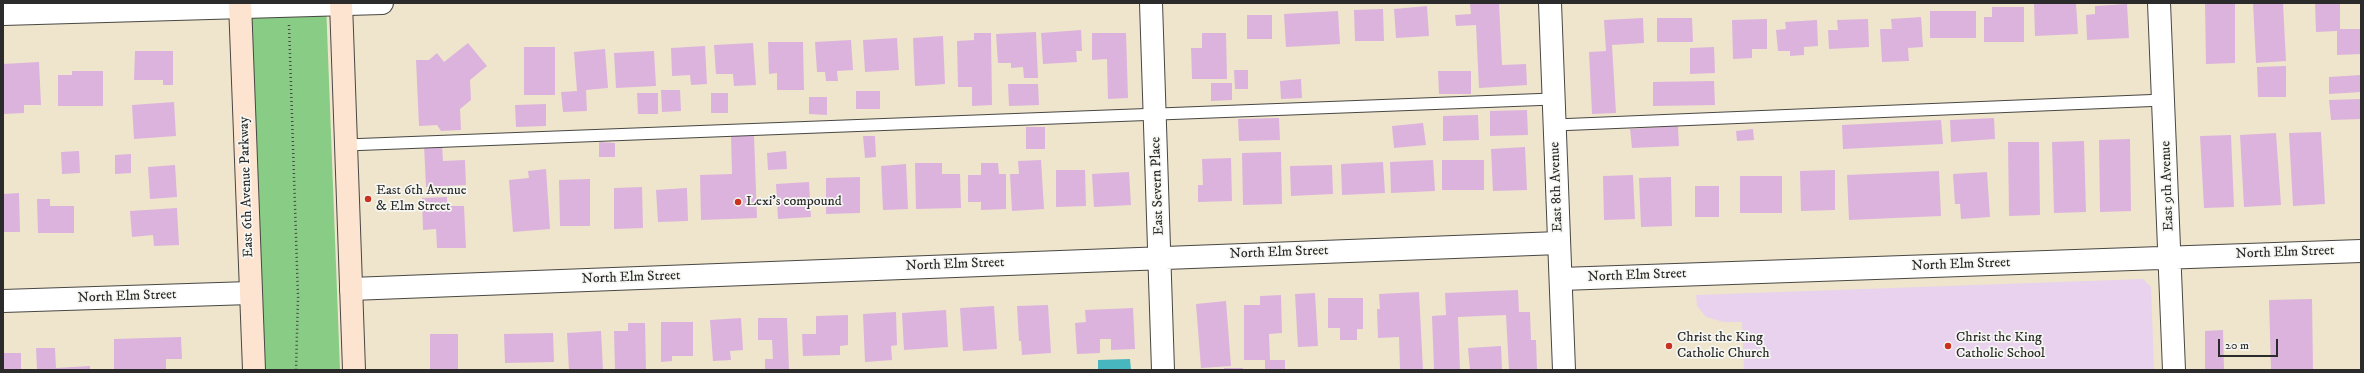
<!DOCTYPE html>
<style>
body{margin:0}
#map{position:relative;width:2364px;height:373px;overflow:hidden;background:#efe5cc;font-family:"IM FELL DW Pica",serif}
canvas{display:block}
.frame{position:absolute;inset:0;border:4px solid #2b2b2b;pointer-events:none}
.scale{position:absolute;left:2218px;top:339px;width:60px;height:18px;box-sizing:border-box;border:2px solid #2b2b2b;border-top:0;padding-left:5px;font-size:12px;line-height:14px;white-space:nowrap;color:#2b2b2b;-webkit-text-stroke:3px #f6f6f2;paint-order:stroke}
</style>
<div id="map">
<canvas width="2364" height="373"></canvas>
<div class="frame"></div>
<div class="scale">20 m</div>
</div>
<script>
const context = document.querySelector('canvas').getContext('2d');
context.lineJoin = 'round';
function paint(path, color) { context.fillStyle = color; context.fill(path, 'evenodd'); }
const toPath = rows => new Path2D(rows.map(r => 'M' + r).join(''));
function stroke(path, color, width, dash) { context.strokeStyle = color; context.lineWidth = width; context.lineCap = dash ? 'butt' : 'round'; context.setLineDash(dash || []); context.stroke(path); }
function label(font, color, halo, rows, align = 'center') {
  context.font = font + ' "IM FELL DW Pica",serif'; context.lineWidth = 3.5; context.setLineDash([]); context.textBaseline = 'middle'; context.strokeStyle = halo; context.fillStyle = color; for (const [text, x, y, turn = 0] of rows) {
    context.save(); context.translate(x, y); context.rotate((+turn || 0) * Math.PI / 180); context.textAlign = isNaN(turn) ? turn : align; if (halo) context.strokeText(text, 0, 0); context.fillText(text, 0, 0); context.restore();
  }
}
const built = toPath([
 [2143,279,2151,287,2154,370,1744,370,1742,322,1724,322,1706,317,1697,306,1696,295]
]);
const green = toPath([
 [251,3,326,3,340,370,265,370]
]);
const water = toPath([
 [1130,359,1131,370,1098,370,1098,360]
]);
const building = toPath([
 [1499,3,1502,65,1526,64,1527,85,1479,88,1476,25,1456,26,1455,15,1471,14,1470,4],
 [2034,3,2076,3,2078,34,2035,36],
 [2205,3,2235,3,2235,63,2206,64],
 [2253,3,2283,3,2286,61,2256,63],
 [2315,3,2340,3,2340,29,2361,29,2361,54,2337,55,2337,31,2316,32],
 [2127,4,2129,38,2087,40,2086,15,2095,14,2095,6],
 [1427,6,1429,36,1396,38,1394,9],
 [1992,7,2024,7,2024,42,1984,42,1984,17,1992,17],
 [1383,9,1384,41,1355,41,1354,10],
 [1338,11,1340,44,1286,47,1284,14],
 [1930,11,1976,11,1976,38,1930,38],
 [1247,15,1272,15,1272,39,1247,39],
 [1921,17,1923,47,1908,48,1909,61,1882,62,1880,29,1892,29,1891,19],
 [1643,18,1644,43,1612,45,1616,113,1592,114,1589,52,1606,51,1604,20],
 [1657,18,1692,18,1693,42,1657,42],
 [1767,19,1767,49,1752,49,1752,58,1733,59,1732,20],
 [1868,19,1869,47,1829,49,1828,30,1838,30,1837,20],
 [1817,20,1818,46,1804,47,1804,55,1790,56,1790,51,1778,51,1776,30,1786,29,1785,22],
 [1081,30,1082,51,1076,51,1077,62,1043,64,1041,33],
 [1036,32,1038,78,1024,78,1023,67,1011,68,1011,63,998,63,996,34],
 [974,33,991,33,992,105,972,106,972,87,958,87,957,41,974,40],
 [1092,33,1126,33,1128,98,1108,99,1107,59,1092,60],
 [1202,33,1226,33,1227,79,1192,79,1191,48,1202,48],
 [943,36,945,84,915,86,913,38],
 [897,38,899,70,865,72,863,40],
 [851,40,853,70,837,71,838,81,826,81,825,72,817,72,815,42],
 [768,42,803,42,804,90,777,90,777,73,769,74],
 [468,43,487,66,470,80,471,100,460,109,461,130,441,131,437,125,419,126,416,60,429,60,437,53,444,62],
 [753,43,756,85,734,86,733,74,716,74,714,45],
 [705,46,707,84,691,85,690,75,672,76,671,48],
 [524,47,555,47,555,95,524,95],
 [1714,47,1715,73,1690,74,1690,48],
 [605,49,608,88,586,90,587,111,563,112,561,92,577,91,574,52],
 [135,51,173,51,173,85,163,85,163,80,134,80],
 [654,51,656,86,616,88,614,53],
 [39,62,41,105,24,105,24,113,3,114,3,64],
 [2286,66,2286,97,2258,97,2257,67],
 [1234,70,1248,70,1248,89,1235,89],
 [72,71,103,71,103,106,58,106,58,75,72,75],
 [1438,71,1471,71,1471,94,1439,94],
 [2361,75,2361,92,2329,94,2329,77],
 [1301,79,1302,98,1281,99,1280,81],
 [1714,81,1715,105,1653,106,1653,82],
 [1211,83,1232,83,1232,100,1211,101],
 [1008,84,1038,84,1039,105,1009,106],
 [661,90,680,90,681,111,662,112],
 [856,91,880,91,880,109,856,109],
 [637,93,658,93,658,114,638,114],
 [711,93,728,93,728,113,711,113],
 [809,97,827,97,827,115,809,114],
 [2361,99,2361,119,2331,120,2329,100],
 [174,102,176,136,134,139,132,105],
 [546,104,546,126,516,127,515,105],
 [1527,110,1528,135,1490,136,1490,111],
 [1478,115,1479,140,1443,141,1443,116],
 [1279,118,1280,140,1239,141,1238,119],
 [1994,118,1995,139,1951,142,1950,120],
 [1941,120,1943,144,1843,149,1842,125],
 [1423,123,1426,145,1394,148,1392,126],
 [1678,126,1679,146,1632,148,1630,129],
 [1026,127,1045,127,1045,149,1026,149],
 [1753,129,1754,140,1737,141,1736,131],
 [2321,132,2325,204,2293,206,2289,133],
 [2276,133,2281,205,2244,207,2240,135],
 [754,135,757,218,701,220,700,175,732,174,731,136],
 [2231,135,2234,207,2204,208,2200,136],
 [863,136,875,136,876,157,865,158],
 [2130,139,2131,211,2100,212,2099,140],
 [2084,141,2086,212,2054,213,2052,142],
 [599,142,615,143,615,157,599,157],
 [2008,142,2039,142,2040,215,2009,216],
 [442,144,443,161,465,160,466,185,426,187,424,145],
 [1525,147,1527,190,1493,191,1491,149],
 [79,151,80,173,62,174,61,152],
 [786,151,787,169,768,170,767,153],
 [1281,152,1282,204,1243,205,1242,153],
 [131,154,131,173,115,174,115,155],
 [1231,158,1232,201,1198,202,1198,185,1203,185,1202,159],
 [1041,160,1044,209,1012,211,1010,174,1019,174,1018,161],
 [1433,160,1435,191,1391,193,1390,162],
 [1442,160,1484,160,1484,190,1442,190],
 [1383,162,1385,193,1342,195,1341,164],
 [915,163,942,163,942,174,960,174,961,208,916,209],
 [981,163,998,163,999,174,1006,174,1006,209,981,210,981,202,968,202,968,175,981,175],
 [906,164,908,209,883,210,881,166],
 [175,165,177,197,150,199,148,167],
 [1332,165,1333,194,1291,196,1290,166],
 [546,169,550,229,513,232,509,180,529,178,528,171],
 [1056,170,1085,170,1086,206,1056,207],
 [1835,170,1835,210,1801,211,1800,171],
 [1939,171,1941,216,1849,220,1847,175],
 [1129,172,1131,205,1094,207,1092,174],
 [1987,172,1990,217,1961,219,1960,204,1955,204,1953,174],
 [1633,175,1635,219,1604,220,1603,176],
 [1740,176,1782,176,1782,213,1740,213],
 [860,177,860,213,826,214,826,178],
 [1671,177,1672,226,1641,227,1639,178],
 [590,179,590,226,560,226,559,180],
 [809,182,811,217,778,219,776,184],
 [1695,186,1719,186,1719,217,1695,217],
 [642,187,643,228,614,229,614,188],
 [687,188,688,221,658,222,656,190],
 [19,193,20,232,3,232,3,194],
 [447,197,447,206,464,206,466,248,437,248,436,229,423,230,422,198],
 [37,199,50,199,50,206,74,206,74,233,38,233],
 [177,208,179,245,154,246,153,235,132,237,130,211],
 [1518,290,1519,312,1530,312,1531,340,1536,340,1537,370,1509,370,1506,315,1458,317,1460,370,1434,370,1432,316,1446,315,1445,293],
 [1419,292,1423,370,1400,370,1399,337,1378,338,1377,309,1380,309,1379,294],
 [1315,293,1318,346,1298,347,1295,294],
 [1281,295,1282,333,1269,334,1270,360,1244,360,1244,305,1260,305,1260,296],
 [1328,298,1363,298,1363,329,1357,329,1357,340,1340,340,1340,328,1328,328],
 [2312,299,2313,370,2271,370,2269,300],
 [1226,301,1231,366,1201,368,1196,304],
 [1048,305,1051,353,1022,355,1021,341,1019,341,1017,306],
 [994,306,997,349,963,351,960,308],
 [1133,308,1135,349,1111,350,1111,339,1100,339,1100,353,1077,354,1075,323,1086,322,1085,310],
 [946,310,948,347,904,350,902,313],
 [896,312,897,345,891,346,892,360,865,362,863,314],
 [848,315,848,345,840,346,840,355,803,356,802,334,816,334,816,316],
 [741,318,743,350,730,351,731,360,713,361,710,320],
 [758,318,787,318,789,370,765,370,765,359,773,359,772,340,758,340],
 [661,322,693,322,693,356,672,356,672,361,661,362],
 [628,323,645,323,646,369,615,370,614,331,628,331],
 [2223,330,2224,370,2205,370,2205,331],
 [601,331,603,370,569,370,567,333],
 [553,333,554,362,505,363,504,334],
 [430,334,458,334,458,370,430,370],
 [181,337,182,359,166,359,166,369,114,370,114,339],
 [1501,346,1502,370,1470,370,1468,348],
 [36,348,55,348,56,368,90,366,90,370,37,370],
 [3,353,21,353,21,370,3,370],
 [1265,360,1285,360,1285,370,1265,370],
 [1224,368,1243,368,1243,370,1224,370]
]);
const path = toPath([
 [289,25,298,297,296,370]
]);
const service = toPath([
 [1555,125,2164,100],
 [346,145,1553,99]
]);
const minor = toPath([
 [1151,3,1163,370],
 [2159,3,2174,370],
 [3,14,382,3],
 [1561,279,2361,251],
 [351,289,1559,243],
 [3,301,250,293]
]);
const tertiary = toPath([
 [1550,3,1564,370]
]);
const secondary = toPath([
 [240,3,254,370],
 [341,3,354,370]
]);
const markers = [
 [368,199,4,"#c8321e"],
 [738,202,4,"#c8321e"],
 [1669,346,4,"#c8321e"],
 [1948,346,4,"#c8321e"]
];
const streetNames = [
 ["East Severn Place",1158,186,-92],
 ["East 9th Avenue",2168,186,-92],
 ["East 6th Avenue Parkway",247,187,-92],
 ["East 8th Avenue",1557,187,-92],
 ["North Elm Street",1279,253,-2],
 ["North Elm Street",2285,253,-2],
 ["North Elm Street",955,265,-2],
 ["North Elm Street",1961,265,-2],
 ["North Elm Street",1637,276,-2],
 ["North Elm Street",631,278,-2],
 ["North Elm Street",127,297,-2]
];
const poiNames = [
 ["East 6th Avenue",376,191],
 ["& Elm Street",376,207],
 ["Lexi's compound",746,202],
 ["Christ the King",1677,338],
 ["Catholic Church",1677,354],
 ["Christ the King",1956,338],
 ["Catholic School",1956,354]
];
paint(built, '#e8d2ee');
paint(green, '#89cc86');
paint(water, '#47b6be');
paint(building, '#dcb3dd');
stroke(service, '#484743', 13);
stroke(minor, '#484743', 24);
stroke(tertiary, '#484743', 24);
stroke(secondary, '#484743', 24);
stroke(path, '#484743', 2.5, [1, 3]);
stroke(service, '#fff', 11);
stroke(minor, '#fff', 22);
stroke(tertiary, '#fff', 22);
stroke(secondary, '#fde4d1', 22);
for (const [x, y, r, color] of markers) { const dot = new Path2D(); dot.arc(x, y, r, 0, 2 * Math.PI); context.fillStyle = color; context.fill(dot); stroke(dot, '#f6f6f2', 1.5); }
label('14px', '#2b2b2b', '#f6f6f2', streetNames);
label('14px', '#2b2b2b', '#f6f6f2', poiNames, 'left');
</script>
